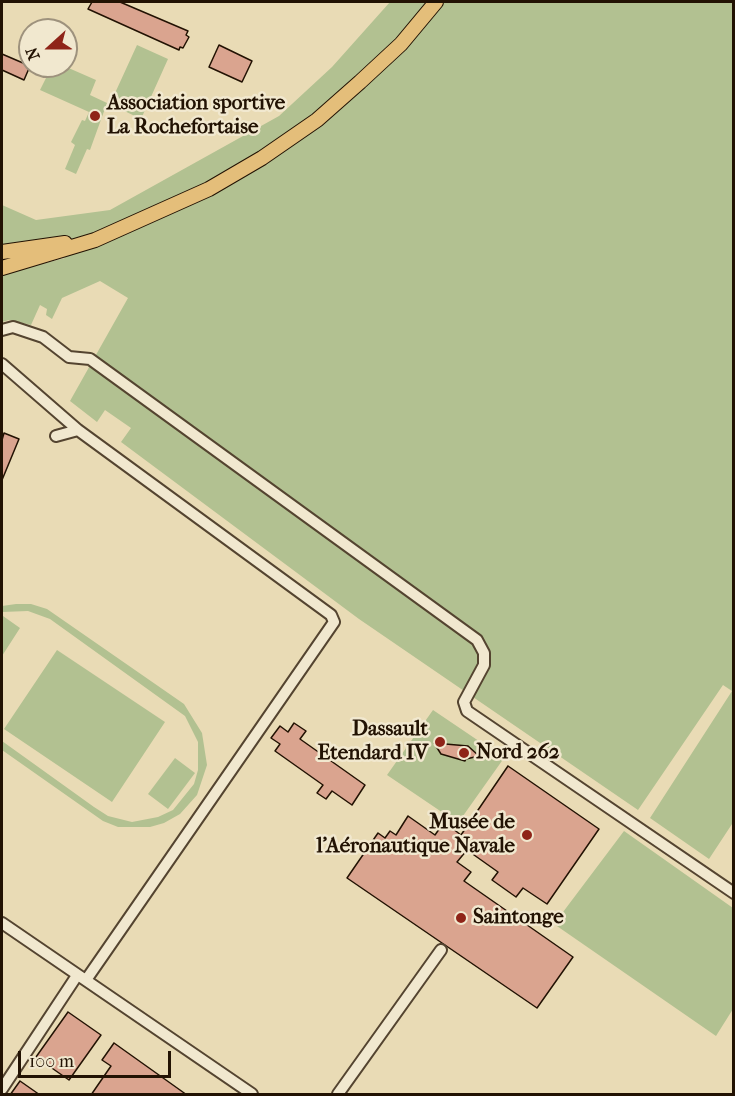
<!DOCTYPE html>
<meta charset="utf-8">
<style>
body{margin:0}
#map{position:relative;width:735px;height:1096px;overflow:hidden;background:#e9dbb5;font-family:"IM FELL French Canon",serif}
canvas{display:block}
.frame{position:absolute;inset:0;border:3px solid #221203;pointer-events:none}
.north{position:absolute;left:18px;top:18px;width:60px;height:60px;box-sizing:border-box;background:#f1e8cf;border:2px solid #9e927d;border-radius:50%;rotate:249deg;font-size:16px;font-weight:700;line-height:24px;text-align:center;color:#221203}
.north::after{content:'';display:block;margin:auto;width:21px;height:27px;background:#8f2418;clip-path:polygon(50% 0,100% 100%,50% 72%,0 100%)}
.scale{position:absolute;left:18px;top:1051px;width:153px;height:27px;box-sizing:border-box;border:3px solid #221203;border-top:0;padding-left:8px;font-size:18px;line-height:21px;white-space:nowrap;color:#221203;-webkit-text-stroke:4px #f1e8cf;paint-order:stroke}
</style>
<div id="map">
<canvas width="735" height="1096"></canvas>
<div class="frame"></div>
<div class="north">N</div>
<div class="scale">100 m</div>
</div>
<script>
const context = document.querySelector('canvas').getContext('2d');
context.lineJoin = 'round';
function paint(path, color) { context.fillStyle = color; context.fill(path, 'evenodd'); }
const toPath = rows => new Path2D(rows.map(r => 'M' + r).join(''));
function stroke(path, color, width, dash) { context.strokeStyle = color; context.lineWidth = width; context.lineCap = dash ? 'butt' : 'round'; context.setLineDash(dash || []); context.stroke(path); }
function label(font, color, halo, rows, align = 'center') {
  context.font = font + ' "IM FELL French Canon",serif'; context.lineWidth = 5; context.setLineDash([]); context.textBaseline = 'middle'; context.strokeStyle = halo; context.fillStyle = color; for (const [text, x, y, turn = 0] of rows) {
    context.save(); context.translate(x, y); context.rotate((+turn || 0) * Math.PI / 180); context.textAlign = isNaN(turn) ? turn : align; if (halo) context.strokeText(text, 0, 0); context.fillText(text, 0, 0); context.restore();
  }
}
const green = toPath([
 [390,2,733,2,734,821,709,859,650,818,732,691,723,685,638,810,359,619,121,442,131,428,105,410,97,422,70,401,128,298,100,281,62,298,52,319,46,315,47,309,40,305,31,325,9,320,2,322,2,274,65,258,46,246,2,244,2,205,36,220,110,210,279,116,332,67],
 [137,45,168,59,141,119,110,104],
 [52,66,64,66,96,80,90,95,107,103,90,150,87,149,76,174,65,169,75,145,71,142,82,120,85,121,89,112,40,90],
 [16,604,31,604,47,609,184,704,202,733,207,765,197,795,180,814,164,823,150,827,118,827,103,821,2,750,2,741,94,807,108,816,132,822,158,817,173,810,194,784,198,770,198,742,185,716,50,619,28,611,2,612,2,606],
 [3,616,20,628,2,656,2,618],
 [57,650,165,722,112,802,4,729],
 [433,710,504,758,458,823,387,775],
 [175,758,195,773,168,809,148,794],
 [624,831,733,908,733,1009,716,1036,554,924]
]);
const building = toPath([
 [92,2,120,2,188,31,186,35,189,37,183,48,180,47,179,50,88,9,92,2],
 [219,45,252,61,242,82,209,67,219,45],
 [2,54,30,66,24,80,2,70,2,54],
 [4,433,19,439,2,480,2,440,4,433],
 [294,723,306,731,300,739,365,785,352,805,332,791,326,799,317,793,323,785,275,751,280,744,271,738,280,726,288,732,294,723],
 [434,743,468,746,479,756,466,759,465,761,441,754,434,743],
 [508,766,599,829,547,904,523,888,516,897,492,880,498,872,467,850,457,862,471,872,464,881,573,957,537,1008,347,878,378,833,385,838,390,831,396,835,408,816,435,835,444,822,461,835,508,766],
 [68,1012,101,1035,69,1080,36,1057,68,1012],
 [114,1043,187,1095,91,1095,111,1066,102,1060,114,1043],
 [20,1081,40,1095,10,1095,20,1081]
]);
const minor = toPath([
 [2,330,13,327,43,337,69,357,90,359,477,640,484,653,484,665,464,702,467,711,734,893],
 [2,364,78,430,331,615,334,622,86,980],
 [56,436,78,430],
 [2,923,252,1094],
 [2,1089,76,977],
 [338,1094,441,950]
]);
const major = toPath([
 [2,252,65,243],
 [2,268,95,240,209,189,262,158,317,120,360,82,401,44,436,2]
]);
const markers = [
 [95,116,6,"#8f2418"],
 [440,742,6,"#8f2418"],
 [464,753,6,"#8f2418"],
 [527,835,6,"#8f2418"],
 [461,918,6,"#8f2418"]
];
const poiNames = [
 ["Association sportive",107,104],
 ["La Rochefortaise",107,128],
 ["Dassault",428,730,"right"],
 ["Etendard IV",428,754,"right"],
 ["Nord 262",476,753],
 ["Musée de",515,823,"right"],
 ["l'Aéronautique Navale",515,847,"right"],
 ["Saintonge",473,918]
];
paint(green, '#b2c191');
paint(building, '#daa48f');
stroke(building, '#221203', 1.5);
stroke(minor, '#544430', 14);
stroke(major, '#221203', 16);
stroke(minor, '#f1e8cf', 10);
stroke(major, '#e4be7a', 14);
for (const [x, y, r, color] of markers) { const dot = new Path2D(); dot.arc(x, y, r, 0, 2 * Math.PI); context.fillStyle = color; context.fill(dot); stroke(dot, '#f1e8cf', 2); }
label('bold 21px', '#221203', '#f1e8cf', poiNames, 'left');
</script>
